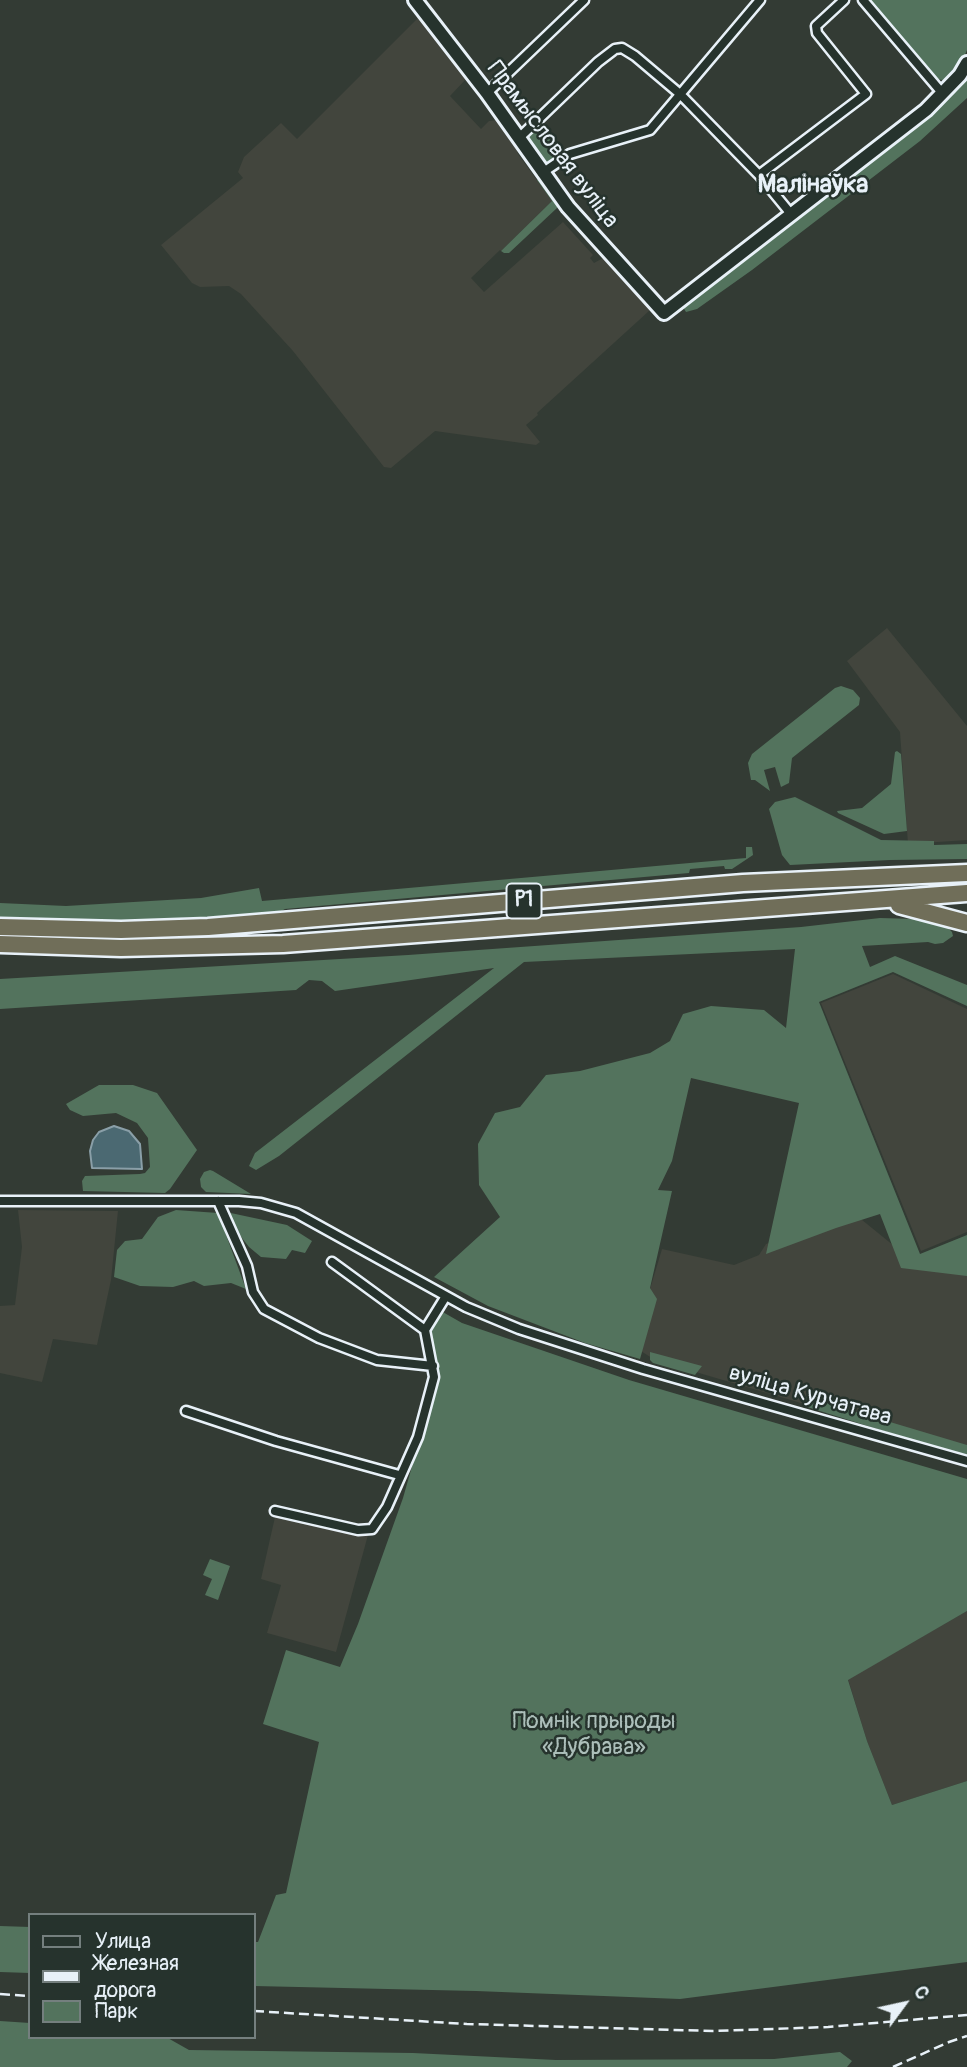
<!DOCTYPE html>
<meta charset="utf-8">
<style>
body{margin:0}
#map{position:relative;width:967px;height:2067px;overflow:hidden;background:#333b34;font-family:Pangolin,sans-serif}
canvas{display:block}
.legend{position:absolute;left:28px;top:1913px;width:228px;height:126px;box-sizing:border-box;background:#26332d;border:2px solid #747f7e;margin:0;padding:9px 12px;list-style:none;font-size:21px;color:#e8f1f8}
.legend li{display:flex;align-items:center;gap:14px;height:35px}
.legend b{width:35px;border:2px solid #747f7e}
.north{position:absolute;left:869px;top:1969px;width:70px;height:70px;-webkit-text-stroke:5px #26332d;paint-order:stroke;rotate:57deg;font-size:19px;font-weight:700;line-height:28px;text-align:center;color:#e8f1f8}
.north::after{content:'';display:block;margin:auto;width:24px;height:32px;background:#e8f1f8;clip-path:polygon(50% 0,100% 100%,50% 72%,0 100%)}
</style>
<div id="map">
<canvas width="967" height="2067"></canvas>
<ul class="legend">
<li><b style="height:9px;background:#26332d"></b>Улица</li>
<li><b style="height:9px;background:#e8f1f8"></b>Железная дорога</li>
<li><b style="height:19px;background:#53735d"></b>Парк</li>
</ul>
<div class="north">С</div>
</div>
<script>
const context = document.querySelector('canvas').getContext('2d');
context.lineJoin = 'round';
function paint(path, color) { context.fillStyle = color; context.fill(path, 'evenodd'); }
const toPath = rows => new Path2D(rows.map(r => 'M' + r).join(''));
function stroke(path, color, width, dash) { context.strokeStyle = color; context.lineWidth = width; context.lineCap = dash ? 'butt' : 'round'; context.setLineDash(dash || []); context.stroke(path); }
function label(font, color, halo, rows, align = 'center') {
  context.font = font + ' Pangolin,sans-serif'; context.lineWidth = 5; context.setLineDash([]); context.textBaseline = 'middle'; context.strokeStyle = halo; context.fillStyle = color; for (const [text, x, y, turn = 0] of rows) {
    context.save(); context.translate(x, y); context.rotate((+turn || 0) * Math.PI / 180); context.textAlign = isNaN(turn) ? turn : align; if (halo) context.strokeText(text, 0, 0); context.fillText(text, 0, 0); context.restore();
  }
}
const built = toPath([
 [420,16,467,78,450,96,481,129,489,121,498,120,513,136,518,154,552,201,501,251,500,250,471,278,484,292,563,222,593,255,590,258,594,263,605,257,649,305,649,311,537,413,538,415,526,425,540,442,536,445,435,431,391,468,384,467,293,351,241,294,229,286,200,287,192,283,161,245,243,178,238,172,244,157,281,123,297,139],
 [887,628,967,726,967,840,908,844,900,732,847,661],
 [893,974,967,1009,967,1232,921,1251,821,1003],
 [18,1210,118,1211,111,1280,97,1345,53,1339,42,1382,0,1373,0,1306,15,1305,22,1247],
 [851,1211,920,1267,967,1268,967,1452,655,1360,633,1346,662,1249,734,1265,759,1255,766,1244],
 [280,1515,368,1535,336,1652,267,1633,281,1585,261,1579,275,1517],
 [967,1611,967,1781,892,1805,867,1741,848,1679]
]);
const green = toPath([
 [867,0,967,0,967,50,957,74,949,81,936,79],
 [967,68,967,98,920,141,752,270,697,309,686,312,683,307,927,114,952,92,951,90],
 [538,128,561,145,563,152,560,157,548,166,542,167,525,137],
 [540,179,557,201,557,208,509,253,504,253,501,251,552,201,537,180],
 [841,686,853,690,860,698,859,705,792,758,789,783,781,787,775,767,764,770,770,791,755,780,751,780,748,763,752,754,835,688],
 [897,751,901,754,907,831,884,834,838,813,837,811,862,808,891,784,895,752],
 [795,797,881,840,934,841,934,845,967,844,967,859,890,860,790,865,782,855,769,809,775,802],
 [746,847,752,847,753,855,732,869,725,869,724,866,690,869,689,873,285,909,276,914,111,921,0,920,0,903,66,906,201,898,259,888,262,901,746,858],
 [880,918,915,919,948,928,952,932,953,936,943,943,935,944,928,942,862,946,870,967,895,956,967,985,967,1006,893,972,819,1002,920,1254,967,1235,967,1276,901,1268,880,1214,836,1228,766,1254,799,1103,691,1078,672,1161,658,1190,672,1191,650,1288,657,1299,640,1359,585,1343,488,1306,434,1277,500,1217,479,1185,478,1144,495,1113,520,1107,546,1075,580,1071,650,1053,670,1041,683,1014,711,1006,764,1010,786,1028,795,949,524,962,279,1156,256,1170,249,1166,255,1153,494,968,335,991,322,981,309,980,296,990,0,1009,0,979,408,955,801,927],
 [99,1085,133,1085,157,1093,197,1150,170,1189,165,1193,83,1191,82,1181,85,1176,140,1174,145,1173,150,1167,148,1138,137,1123,116,1113,83,1116,70,1110,66,1104],
 [210,1170,213,1171,251,1194,206,1192,201,1187,200,1179,204,1172],
 [176,1210,218,1213,246,1289,231,1283,204,1286,194,1281,173,1287,140,1286,114,1277,117,1250,125,1241,142,1239,158,1217],
 [226,1212,287,1225,312,1241,305,1253,292,1250,286,1259,261,1257,249,1247,231,1224],
 [441,1311,462,1323,629,1380,967,1479,967,1611,848,1680,867,1741,892,1805,967,1781,967,1962,680,1999,476,1991,254,1986,254,1942,258,1942,276,1895,286,1893,319,1742,263,1724,286,1650,340,1667,358,1624,403,1498,436,1382,428,1331],
 [650,1352,702,1366,695,1375,653,1363,650,1360],
 [803,1396,967,1445,967,1454,954,1453,804,1406],
 [210,1559,230,1566,218,1600,205,1595,212,1579,203,1575],
 [0,1926,30,1927,30,1973,0,1972],
 [0,2021,30,2023,30,2037,166,2037,189,2050,413,2053,556,2060,774,2059,840,2052,852,2061,847,2067,0,2067]
]);
const water = toPath([
 [114,1126,129,1131,140,1144,142,1169,92,1168,90,1151,93,1140,99,1132,114,1126]
]);
const street = toPath([
 [863,0,943,94],
 [487,93,584,0],
 [519,138,598,62,615,49,622,48,635,56,680,94,759,175,791,214],
 [542,173,570,154,650,130,760,0],
 [759,175,866,94,817,33,816,26,844,0],
 [0,1201,239,1201,261,1203,296,1213,466,1307,519,1329,643,1369,967,1461],
 [218,1201,247,1266,253,1292,264,1309,319,1338,377,1360,433,1366],
 [332,1262,425,1330],
 [186,1411,276,1441,399,1475],
 [275,1511,358,1530,372,1529,387,1507,418,1437,434,1377,425,1330,446,1296]
]);
const secondary = toPath([
 [415,0,487,93,568,207,664,313,926,110,960,75,967,63]
]);
const highway = toPath([
 [899,905,967,923],
 [0,927,121,930,208,927,743,883,967,873],
 [0,944,121,948,283,944,967,893]
]);
const rail = toPath([
 [0,1994,30,1996],
 [254,2011,467,2024,713,2031,828,2027,967,2015],
 [893,2067,949,2042,967,2036]
]);
const shields = [
 [524,901,35]
];
const shieldNames = [
 ["Р1",524,901]
];
const streetNames = [
 ["Прамысловая вуліца",552,145,53],
 ["вуліца Курчатава",810,1396,16]
];
const parkNames = [
 ["Помнік прыроды",594,1722],
 ["«Дубрава»",594,1748]
];
const quarterNames = [
 ["Малінаўка",813,185]
];
paint(built, '#42453d');
paint(green, '#53735d');
paint(water, '#4b6972');
stroke(water, '#8a9fa8', 2);
stroke(street, '#e8f1f8', 13);
stroke(secondary, '#e8f1f8', 18);
stroke(highway, '#e8f1f8', 21);
stroke(street, '#26332d', 8);
stroke(secondary, '#26332d', 12);
stroke(highway, '#706e59', 16);
stroke(rail, '#e8f1f8', 2.5, [10, 5]);
for (const [x, y, w] of shields) { const box = new Path2D(); box.roundRect(x - w / 2, y - 17.5, w, 35, 5); context.fillStyle = '#26332d'; context.fill(box); stroke(box, '#e8f1f8', 2); }
label('bold 21px', '#e8f1f8', null, shieldNames);
label('23px', '#e8f1f8', '#26332d', streetNames);
label('23px', '#acbfba', '#26332d', parkNames);
label('bold 26px', '#e8f1f8', '#26332d', quarterNames);
</script>
